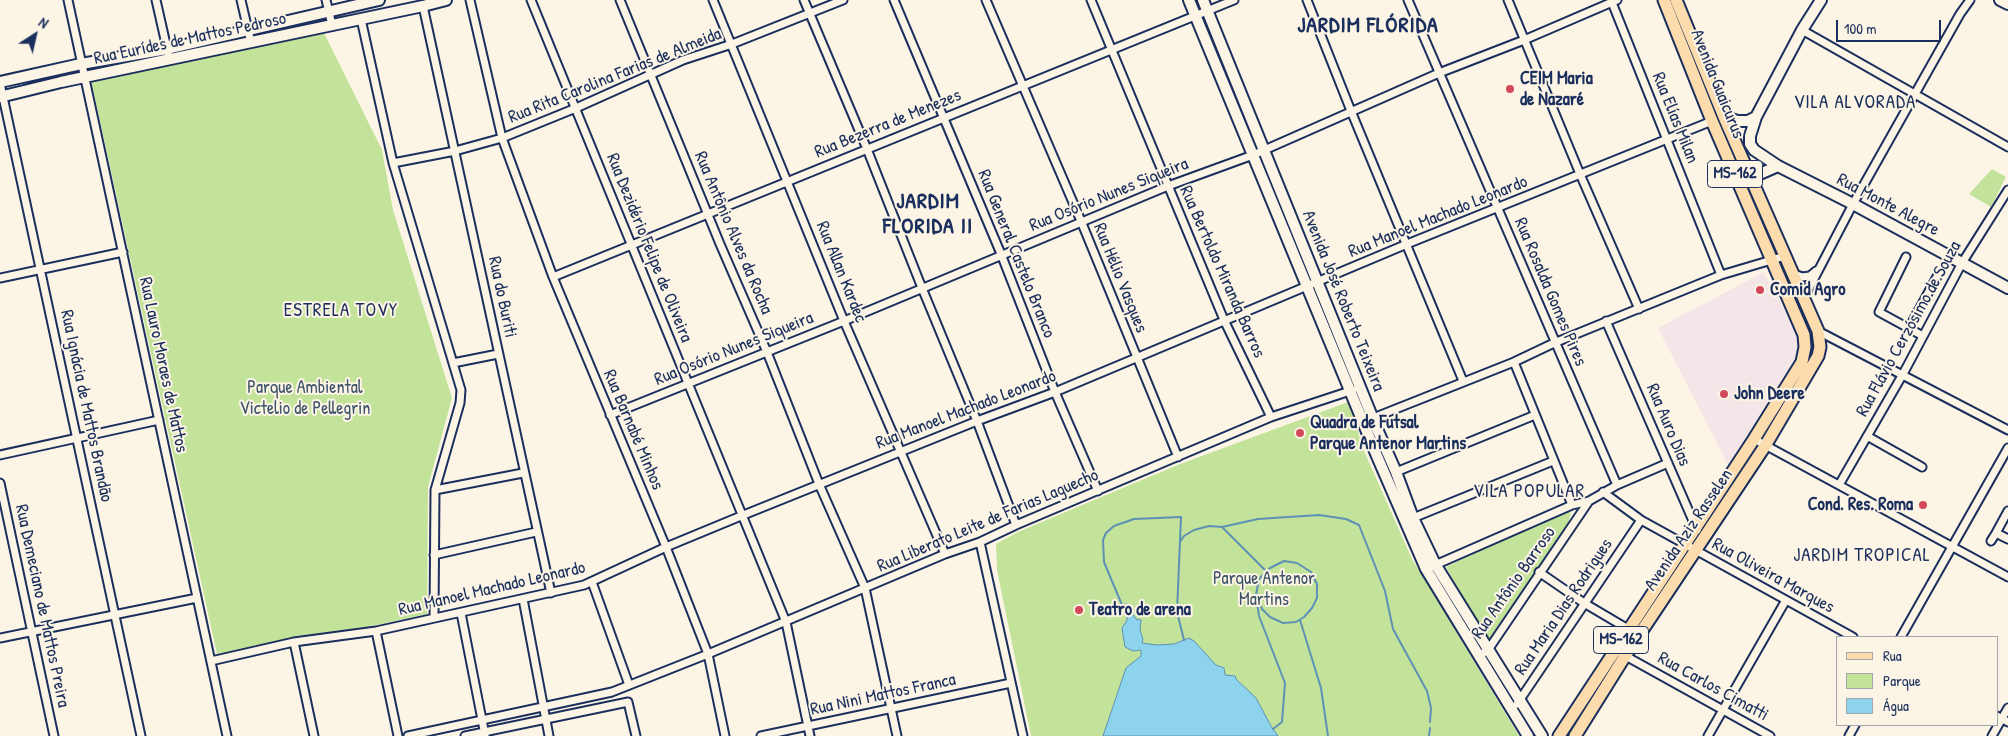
<!DOCTYPE html>
<meta charset="utf-8">
<style>
body{margin:0}
#map{position:relative;width:2008px;height:736px;overflow:hidden;background:#fcf5e5;font-family:"Patrick Hand",sans-serif}
canvas{display:block}
.legend{position:absolute;left:1836px;top:636px;width:162px;height:90px;box-sizing:border-box;background:#fcf5e5;border:1px solid #a2a6af;margin:0;padding:6px 9px;list-style:none;font-size:15px;color:#1b2f5e}
.legend li{display:flex;align-items:center;gap:10px;height:25px}
.legend b{width:25px;border:1px solid #a2a6af}
.north{position:absolute;left:10px;top:10px;width:50px;height:50px;-webkit-text-stroke:4px #fcf5e5;paint-order:stroke;rotate:35deg;font-size:14px;font-weight:700;line-height:20px;text-align:center;color:#1b2f5e}
.north::after{content:'';display:block;margin:auto;width:18px;height:22px;background:#1b2f5e;clip-path:polygon(50% 0,100% 100%,50% 72%,0 100%)}
.scale{position:absolute;left:1836px;top:20px;width:105px;height:22px;box-sizing:border-box;border:2px solid #1b2f5e;border-top:0;padding-left:6px;font-size:15px;line-height:18px;white-space:nowrap;color:#1b2f5e;-webkit-text-stroke:4px #fcf5e5;paint-order:stroke}
</style>
<div id="map">
<canvas width="2008" height="736"></canvas>
<ul class="legend">
<li><b style="height:6px;background:#fcdcac"></b>Rua</li>
<li><b style="height:14px;background:#c3e39b"></b>Parque</li>
<li><b style="height:14px;background:#8dd3ee"></b>Água</li>
</ul>
<div class="north">N</div>
<div class="scale">100 m</div>
</div>
<script>
const context = document.querySelector('canvas').getContext('2d');
context.lineJoin = 'round';
function paint(path, color) { context.fillStyle = color; context.fill(path, 'evenodd'); }
const toPath = rows => new Path2D(rows.map(r => 'M' + r).join(''));
function stroke(path, color, width, dash) { context.strokeStyle = color; context.lineWidth = width; context.lineCap = dash ? 'butt' : 'round'; context.setLineDash(dash || []); context.stroke(path); }
function label(font, color, halo, rows, align = 'center') {
  context.font = font + ' "Patrick Hand",sans-serif'; context.lineWidth = 4; context.setLineDash([]); context.textBaseline = 'middle'; context.strokeStyle = halo; context.fillStyle = color; for (const [text, x, y, turn = 0] of rows) {
    context.save(); context.translate(x, y); context.rotate((+turn || 0) * Math.PI / 180); context.textAlign = isNaN(turn) ? turn : align; if (halo) context.strokeText(text, 0, 0); context.fillText(text, 0, 0); context.restore();
  }
}
const built = toPath([
 [1764,272,1798,334,1798,344,1795,358,1728,465,1658,328]
]);
const green = toPath([
 [324,33,382,150,393,210,452,398,428,487,427,614,288,644,284,641,217,654,91,80],
 [1992,169,2006,177,1991,207,1969,194],
 [1351,401,1361,444,1412,559,1519,736,1031,736,997,570,996,544,1018,532,1180,464],
 [1564,511,1569,511,1571,513,1568,523,1488,643,1446,567]
]);
const water = toPath([
 [1126,604,1136,619,1141,620,1140,630,1143,639,1142,643,1157,645,1174,644,1189,638,1194,641,1216,665,1224,668,1225,675,1235,676,1236,679,1256,698,1271,726,1278,736,1103,736,1126,668,1141,656,1141,650,1133,651,1125,647,1122,628,1127,620,1127,614,1122,605,1126,604]
]);
const stream = toPath([
 [1222,527,1258,519,1319,515,1346,519,1359,525,1385,591,1393,629,1427,691,1431,708,1430,722],
 [1180,542,1184,536,1194,530,1209,526,1222,527,1266,571],
 [1256,595,1262,609,1270,617,1283,623,1296,622,1304,617,1312,608,1317,598,1317,584,1311,572,1297,563,1284,561,1270,568,1259,579,1256,595,1259,616,1285,683,1282,722,1273,729],
 [1122,605,1104,562,1103,540,1106,533,1114,526,1134,519,1181,517,1177,612,1184,640],
 [1300,620,1321,688,1328,736],
 [1429,736,1430,728]
]);
const street = toPath([
 [68,0,227,736],
 [156,0,168,53],
 [241,0,251,43],
 [326,0,332,25],
 [470,0,502,138,553,277,666,547,708,654,725,736],
 [531,0,786,622,810,736],
 [620,0,720,244,767,352,819,484,865,588,897,736],
 [713,0,844,321,945,554],
 [804,0,867,149,922,288,977,421,1016,525],
 [894,0,1001,254,1055,392,1098,491],
 [986,0,1081,221,1178,457],
 [1091,0,1224,320,1271,417],
 [1307,0,1351,111,1463,381],
 [1408,0,1617,485],
 [1508,0,1580,174,1639,309],
 [1611,0,1721,275],
 [423,6,551,593],
 [361,19,393,163,461,390,460,403,435,490,434,618],
 [1802,30,2008,147],
 [0,83,141,736],
 [393,163,455,151,502,138,576,108,683,60,732,44,843,0],
 [1906,257,1879,312,1923,336],
 [1794,274,1802,277,1810,276,1816,271],
 [553,277,1234,0],
 [0,278,123,252],
 [1804,298,1853,204,1960,14,1970,0],
 [1606,321,1697,530],
 [1909,328,1939,273],
 [1818,331,2008,430],
 [1514,362,1572,505],
 [453,363,498,354],
 [610,415,844,321,1168,186,1253,155,1439,73,1524,40,1617,0],
 [1373,418,1514,362,1554,343,1721,275,1785,256],
 [1867,436,1922,467],
 [1754,439,2008,577],
 [0,455,159,420],
 [1396,472,1535,415],
 [0,483,54,736],
 [1839,485,1903,374,1962,263,2008,190],
 [435,490,523,473],
 [1603,492,1641,520,1853,637],
 [2008,511,1996,533,2008,539],
 [1413,518,1553,461],
 [1991,541,1996,533],
 [980,542,1023,736],
 [434,555,536,532],
 [1426,569,1572,505,1589,501,1617,485,1668,463],
 [1539,572,1584,603,1628,629],
 [592,582,629,685],
 [523,599,549,736],
 [461,613,485,735],
 [376,631,398,736],
 [1901,637,2008,448],
 [0,638,197,598],
 [294,642,314,736],
 [1622,654,1770,736],
 [1480,655,1488,650,1589,501],
 [211,661,294,642,376,631,584,585,666,547,741,516,977,421,1055,392,1407,244,1712,121],
 [1517,704,1641,520],
 [1997,716,2008,722],
 [408,736,612,692,708,654,945,554,980,542,1016,525,1271,417,1353,390],
 [465,736,628,702,636,736],
 [761,736,1011,683],
 [1708,736,1786,600],
 [1849,736,1855,725],
 [1992,736,2008,708]
]);
const secondary = toPath([
 [1189,0,1377,456,1426,569,1528,736],
 [1203,0,1377,429,1396,472,1413,518,1435,564,1542,736],
 [1821,0,1802,30,1756,117,1750,136,1750,144,1754,150,1778,166,1853,204,2008,288],
 [2000,0,2008,4],
 [0,82,81,64,167,49,379,0],
 [0,97,61,82,423,6,446,0],
 [1724,117,1738,121,1748,121,1756,117],
 [1739,183,1778,166]
]);
const primary = toPath([
 [1559,736,1754,439,1802,362,1805,347,1804,335,1712,121,1664,0],
 [1575,736,1625,656,1765,446,1818,356,1820,347,1818,331,1724,117,1676,0]
]);
const markers = [
 [1510,89,5,"#d1495b"],
 [1760,290,5,"#d1495b"],
 [1724,394,5,"#d1495b"],
 [1300,433,5,"#d1495b"],
 [1923,505,5,"#d1495b"],
 [1079,610,5,"#d1495b"]
];
const shields = [
 [1735,174,55],
 [1621,640,55]
];
const shieldNames = [
 ["MS-162",1735,174],
 ["MS-162",1621,640]
];
const streetNames = [
 ["Rua Eurídes de Mattos Pedroso",190,39,-12],
 ["Rua Rita Carolina Farias de Almeida",615,76,-22],
 ["Avenida Guaicurus",1717,84,68],
 ["Rua Elías Milan",1675,118,68],
 ["Rua Bezerra de Menezes",888,124,-22],
 ["Rua Osório Nunes Siqueira",1109,195,-22],
 ["Rua Monte Alegre",1888,205,28],
 ["Rua Manoel Machado Leonardo",1438,217,-22],
 ["Rua Antônio Alves da Rocha",733,233,67],
 ["Rua Dezidério Felipe de Oliveira",649,248,68],
 ["Rua General Castelo Branco",1016,254,68],
 ["Rua Allan Kardec",841,272,68],
 ["Rua Bertoldo Miranda Barros",1222,272,66],
 ["Rua Hélio Vasques",1120,278,68],
 ["Rua Rosalda Gomes Pires",1550,292,67],
 ["Rua do Buriti",502,297,78],
 ["Avenida José Roberto Teixeira",1343,301,68],
 ["Rua Flávio Cerzósimo de Souza",1909,329,-61],
 ["Rua Osório Nunes Siqueira",734,349,-22],
 ["Rua Lauro Moraes de Mattos",163,365,78],
 ["Rua Ignácia de Mattos Brandão",86,406,78],
 ["Rua Manoel Machado Leonardo",966,410,-21],
 ["Rua Auro Dias",1668,425,67],
 ["Rua Barnabé Minhos",633,430,67],
 ["Rua Liberato Leite de Farias Laguecho",988,521,-23],
 ["Avenida Aziz Rasselen",1689,530,-56],
 ["Rua Oliveira Marques",1773,576,29],
 ["Rua Antônio Barroso",1514,583,-55],
 ["Rua Manoel Machado Leonardo",492,589,-13],
 ["Rua Demeciano de Mattos Preira",42,606,78],
 ["Rua Maria Dias Rodrigues",1564,607,-56],
 ["Rua Carlos Cimatti",1713,687,29],
 ["Rua Nini Mattos Franca",883,695,-12]
];
const poiNames = [
 ["CEIM Maria",1520,79],
 ["de Nazaré",1520,100],
 ["Comid Agro",1770,290],
 ["John Deere",1734,394],
 ["Quadra de Futsal",1310,423],
 ["Parque Antenor Martins",1310,444],
 ["Cond. Res. Roma",1913,505,"right"],
 ["Teatro de arena",1089,610]
];
const parkNames = [
 ["Parque Ambiental",305,388],
 ["Victelio de Pellegrin",305,409],
 ["Parque Antenor",1264,579],
 ["Martins",1264,600]
];
const neighbourhoodNames = [
 ["VILA ALVORADA",1855,103],
 ["ESTRELA TOVY",341,311],
 ["VILA POPULAR",1529,492],
 ["JARDIM TROPICAL",1862,556]
];
const districtNames = [
 ["JARDIM FLÓRIDA",1368,26],
 ["JARDIM",928,202],
 ["FLORIDA II",928,227]
];
paint(built, '#f4e6e8');
paint(green, '#c3e39b');
paint(water, '#8dd3ee');
stroke(water, '#5f91b4', 1);
stroke(stream, '#5f91b4', 2);
stroke(street, '#1b2f5e', 11);
stroke(secondary, '#1b2f5e', 14);
stroke(primary, '#1b2f5e', 15);
stroke(street, '#fcf5e5', 7);
stroke(secondary, '#fcf5e5', 10);
stroke(primary, '#fcdcac', 11);
for (const [x, y, r, color] of markers) { const dot = new Path2D(); dot.arc(x, y, r, 0, 2 * Math.PI); context.fillStyle = color; context.fill(dot); stroke(dot, '#fcf5e5', 2); }
for (const [x, y, w] of shields) { const box = new Path2D(); box.roundRect(x - w / 2, y - 13.5, w, 27, 4); context.fillStyle = '#fcf5e5'; context.fill(box); stroke(box, '#1b2f5e', 1); }
label('bold 16px', '#1b2f5e', null, shieldNames);
label('18px', '#1b2f5e', '#fcf5e5', streetNames);
label('bold 18px', '#1b2f5e', '#fcf5e5', poiNames, 'left');
label('18px', '#3d536a', '#fcf5e5', parkNames);
context.letterSpacing = '1px';
label('19px', '#1b2f5e', '#fcf5e5', neighbourhoodNames);
context.letterSpacing = '0px';
context.letterSpacing = '1px';
label('bold 22px', '#1b2f5e', '#fcf5e5', districtNames);
context.letterSpacing = '0px';
</script>
